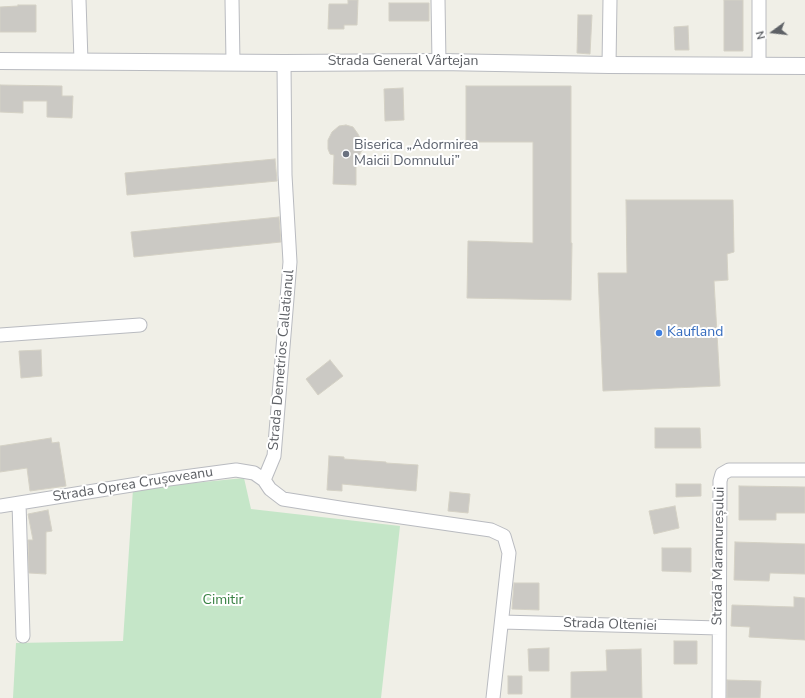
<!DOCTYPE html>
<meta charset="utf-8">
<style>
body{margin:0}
#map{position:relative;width:805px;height:698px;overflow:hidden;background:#f0efe7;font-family:"Nunito Sans",sans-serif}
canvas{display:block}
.north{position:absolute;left:753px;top:12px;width:40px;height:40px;-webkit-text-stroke:3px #fff;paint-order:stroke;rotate:255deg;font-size:11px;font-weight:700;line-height:16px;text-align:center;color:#5e6166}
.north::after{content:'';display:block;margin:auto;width:14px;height:18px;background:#5e6166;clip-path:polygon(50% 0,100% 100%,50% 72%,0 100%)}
</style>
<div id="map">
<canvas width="805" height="698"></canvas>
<div class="north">N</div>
</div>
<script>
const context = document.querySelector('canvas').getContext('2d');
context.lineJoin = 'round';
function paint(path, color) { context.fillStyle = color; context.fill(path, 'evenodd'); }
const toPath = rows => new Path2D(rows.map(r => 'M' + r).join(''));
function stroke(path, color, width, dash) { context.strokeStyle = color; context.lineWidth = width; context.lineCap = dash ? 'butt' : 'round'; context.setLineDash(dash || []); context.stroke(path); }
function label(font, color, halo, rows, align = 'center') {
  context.font = font + ' "Nunito Sans",sans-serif'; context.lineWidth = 4; context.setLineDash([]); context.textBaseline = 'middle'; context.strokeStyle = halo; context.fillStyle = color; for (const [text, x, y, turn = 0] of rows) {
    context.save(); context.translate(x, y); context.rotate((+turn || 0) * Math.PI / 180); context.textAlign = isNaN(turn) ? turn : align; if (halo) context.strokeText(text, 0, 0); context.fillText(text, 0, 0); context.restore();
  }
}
const green = toPath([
 [244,478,251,509,400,526,381,698,13,698,16,643,123,641,133,489]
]);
const building = toPath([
 [348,0,358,0,357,25,344,25,344,29,328,29,329,4,348,4,348,0],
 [724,0,743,0,743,51,724,51,724,0],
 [389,3,429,3,429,21,389,21,389,3],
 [18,5,36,5,36,32,0,32,0,7,18,6,18,5],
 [578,15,592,15,590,54,577,53,578,15],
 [688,26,689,50,675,50,674,27,688,26],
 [0,85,62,86,62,96,73,96,72,118,47,117,47,101,23,101,23,113,0,112,0,85],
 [466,86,571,86,571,243,572,243,571,300,467,298,468,241,533,243,533,142,466,142,466,86],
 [403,88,404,120,385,121,384,89,403,88],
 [346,125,353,127,358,134,362,142,362,150,360,154,356,157,356,185,333,184,334,155,330,154,328,149,328,140,332,132,339,126,346,125],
 [275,159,277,181,127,195,125,173,275,159],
 [626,200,733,200,734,252,727,254,728,280,714,281,720,386,603,391,598,273,627,273,626,200],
 [279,217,281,242,134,257,131,232,279,217],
 [41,350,42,376,21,378,19,351,41,350],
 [330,360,343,376,318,395,306,379,330,360],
 [655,428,700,428,701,448,655,448,655,428],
 [51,438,52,443,59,442,66,486,30,491,27,468,0,472,0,446,51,438],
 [329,456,344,457,344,459,386,462,386,463,418,465,416,491,342,484,342,491,327,490,329,456],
 [676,484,701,484,701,496,676,497,676,484],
 [739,486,805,487,805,513,776,513,776,520,739,520,739,486],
 [450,492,470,494,468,513,448,511,450,492],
 [675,506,679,528,654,534,649,511,675,506],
 [48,510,52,531,46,532,46,574,29,573,28,540,33,540,28,514,48,510],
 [735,542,805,544,805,574,770,573,769,581,734,580,735,542],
 [662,548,691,548,691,572,662,571,662,548],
 [514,583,539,583,539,610,512,609,514,583],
 [794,597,805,598,805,640,749,637,750,627,731,626,732,605,794,607,794,597],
 [674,641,697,641,697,664,674,664,674,641],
 [549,648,549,671,529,671,528,649,549,648],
 [641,649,642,698,571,698,571,672,607,671,606,650,641,649],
 [508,676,522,676,522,694,508,694,508,676],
 [727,680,761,681,760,698,727,698,727,680]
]);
const minor = toPath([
 [79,0,81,61],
 [232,0,233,62],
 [438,0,439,62],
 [759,0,759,66],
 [609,65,610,0],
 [0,335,140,325],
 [264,480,274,456,290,262,285,175,284,63],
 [19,503,23,636],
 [0,506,169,479,236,470,254,473,264,480,270,489,283,499,346,509,491,530,504,536,509,553,493,698],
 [502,622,719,628],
 [719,698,720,481,722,474,729,470,805,470]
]);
const tertiary = toPath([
 [0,61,284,63,439,62,609,65,805,66]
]);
const markers = [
 [346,154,4,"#6b7280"],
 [659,333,4,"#3f7fe0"]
];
const streetNames = [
 ["Strada General Vârtejan",403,62],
 ["Strada Demetrios Callatianul",282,360,-85],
 ["Strada Oprea Crușoveanu",133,485,-9],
 ["Strada Maramureșului",719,556,-89],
 ["Strada Olteniei",610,625,2]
];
const worshipNames = [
 ["Biserica „Adormirea",354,146],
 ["Maicii Domnului”",354,162]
];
const shopNames = [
 ["Kaufland",667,333]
];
const parkNames = [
 ["Cimitir",223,601]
];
paint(green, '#c5e6c8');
paint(building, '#cbc9c4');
stroke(building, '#d4d1c5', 1);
stroke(minor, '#b9bbc0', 15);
stroke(tertiary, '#b9bbc0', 18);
stroke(minor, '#fff', 13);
stroke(tertiary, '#fff', 16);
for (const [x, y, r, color] of markers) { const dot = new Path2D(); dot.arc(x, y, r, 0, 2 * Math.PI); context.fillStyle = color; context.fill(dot); stroke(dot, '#fff', 1.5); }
label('14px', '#5e6166', '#fff', streetNames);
label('14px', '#5b616d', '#fff', worshipNames, 'left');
label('14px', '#366cbe', '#fff', shopNames, 'left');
label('14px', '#398244', '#fff', parkNames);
</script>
